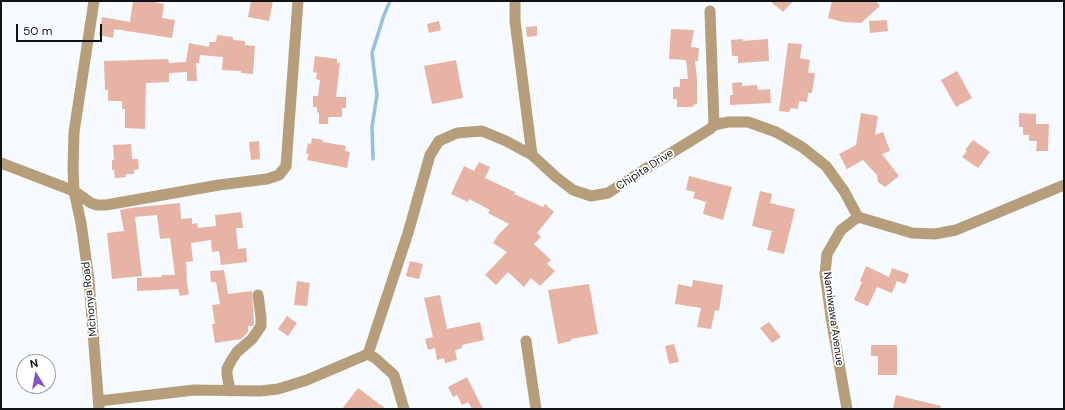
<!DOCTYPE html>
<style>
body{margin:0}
#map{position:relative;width:1065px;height:410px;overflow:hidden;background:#f7fafe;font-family:"DM Sans",sans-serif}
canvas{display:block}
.frame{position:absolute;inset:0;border:2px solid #101316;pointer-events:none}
.north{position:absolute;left:16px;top:354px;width:40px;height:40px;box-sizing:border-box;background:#fff;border:1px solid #9fa1a2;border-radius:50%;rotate:349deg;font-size:11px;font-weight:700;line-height:16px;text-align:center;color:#101316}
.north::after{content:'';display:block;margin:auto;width:14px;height:18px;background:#8551c8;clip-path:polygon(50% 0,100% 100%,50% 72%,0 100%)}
.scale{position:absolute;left:16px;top:24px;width:86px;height:18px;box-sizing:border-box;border:2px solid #101316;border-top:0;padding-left:5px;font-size:12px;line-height:14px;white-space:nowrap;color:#101316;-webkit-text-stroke:3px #fff;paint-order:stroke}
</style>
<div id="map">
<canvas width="1065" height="410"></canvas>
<div class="frame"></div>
<div class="north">N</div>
<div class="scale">50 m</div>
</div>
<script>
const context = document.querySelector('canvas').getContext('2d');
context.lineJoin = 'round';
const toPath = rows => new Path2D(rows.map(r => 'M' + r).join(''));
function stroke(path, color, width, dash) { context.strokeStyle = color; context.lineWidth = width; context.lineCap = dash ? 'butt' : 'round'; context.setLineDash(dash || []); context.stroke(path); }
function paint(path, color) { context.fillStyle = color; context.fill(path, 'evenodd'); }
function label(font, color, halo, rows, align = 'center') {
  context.font = font + ' "DM Sans",sans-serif'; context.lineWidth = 3.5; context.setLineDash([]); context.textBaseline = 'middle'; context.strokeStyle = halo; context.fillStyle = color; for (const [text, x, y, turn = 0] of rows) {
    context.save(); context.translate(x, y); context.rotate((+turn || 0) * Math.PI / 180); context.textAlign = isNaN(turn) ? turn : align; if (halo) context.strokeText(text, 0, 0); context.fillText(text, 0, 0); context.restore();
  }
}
const stream = toPath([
 [373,159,372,127,377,95,372,53,384,15,390,1]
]);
const building = toPath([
 [133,1,149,1,164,4,162,18,175,20,172,38,114,29,113,38,99,35,102,17,130,22],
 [251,1,273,1,269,21,248,17],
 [770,1,793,1,783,12],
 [832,1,876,1,880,6,861,23,843,22,828,18],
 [887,20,888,31,870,33,869,21],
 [439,21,441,30,429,33,427,24],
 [537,26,537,36,527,37,526,27],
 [671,29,694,30,691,47,699,48,698,61,695,61,697,79,697,104,693,105,693,107,677,107,677,99,673,99,673,87,680,87,680,79,688,79,686,60,669,59],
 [217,35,233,37,233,40,245,41,245,45,255,46,253,74,241,73,241,71,222,70,223,57,200,55,199,63,196,63,197,81,187,81,187,72,169,73,169,82,146,83,145,129,125,128,125,109,122,109,122,101,108,101,108,90,105,90,104,61,168,59,169,63,186,62,189,43,209,47,210,42,216,42],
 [743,39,743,41,768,39,769,61,738,63,738,56,732,56,731,40],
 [788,43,802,44,800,58,810,60,808,73,815,73,812,93,808,93,807,102,799,101,798,109,791,108,789,112,779,111],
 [315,56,337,59,337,63,340,63,336,97,346,97,346,108,342,108,342,117,328,117,328,124,319,124,319,112,317,113,317,107,313,107,313,96,318,96,320,80,316,79,317,73,313,72],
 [456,60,463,98,432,104,424,66],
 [957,71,972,98,956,107,941,80],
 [742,82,742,86,757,85,758,90,770,89,771,103,730,105,730,95,733,95,732,83],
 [861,113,878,116,875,135,883,132,890,151,882,154,899,176,885,187,878,182,877,175,863,160,847,169,839,154,856,145],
 [1019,113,1036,114,1036,124,1049,124,1048,151,1036,151,1037,141,1029,141,1029,135,1023,135,1023,127,1019,127],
 [312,138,323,140,323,142,346,146,345,151,350,152,347,168,307,160,309,154,306,154,308,143,311,144],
 [973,140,990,152,978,168,962,157,967,151,965,150],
 [259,141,260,159,251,160,249,142],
 [131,144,132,159,138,159,139,169,134,170,134,174,126,174,126,177,115,178,114,170,112,170,112,160,114,160,113,145],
 [479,162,490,167,485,178,515,192,514,194,543,207,545,204,554,212,537,233,541,237,534,244,551,260,547,264,555,271,540,286,531,278,524,287,508,272,496,285,485,275,507,252,493,243,498,235,509,224,488,213,490,210,469,199,468,202,451,194,464,166,474,171],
 [689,176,732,187,723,220,703,214,706,202,693,198,695,192,686,190],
 [760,191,772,194,770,203,795,209,784,254,767,250,772,231,752,226],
 [180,203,181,219,192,218,192,224,197,223,198,228,216,226,215,215,241,212,243,228,236,228,238,249,246,248,247,262,221,265,219,251,212,252,211,240,191,243,193,261,186,262,187,283,189,294,180,296,178,289,137,291,137,278,162,277,162,275,175,275,170,238,160,239,157,215,135,217,142,276,112,279,107,233,124,231,120,210,131,208],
 [410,261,423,264,419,279,406,276],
 [866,266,889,277,892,268,909,274,905,284,897,281,892,293,877,287,868,306,854,300,862,282,860,281],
 [224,270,228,294,252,291,254,324,253,326,248,326,248,332,241,339,215,343,212,324,215,324,212,305,220,304,216,282,211,282,210,271],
 [693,280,723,285,719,311,715,310,711,329,697,327,701,308,675,304,678,284,692,287],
 [297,281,310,283,307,306,294,305],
 [589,284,598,334,571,339,571,341,558,344,548,290],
 [440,295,447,329,480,322,484,340,462,345,462,348,455,350,457,360,445,363,444,358,437,360,435,348,428,350,425,339,433,337,424,298],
 [287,316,297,323,288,336,278,329],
 [769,322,781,337,772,343,760,328],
 [674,344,679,362,669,364,665,346],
 [871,345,897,345,897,375,878,375,878,356,871,356],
 [467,377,483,409,472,409,468,402,462,405,457,395,453,397,448,387],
 [358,388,386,409,342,409],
 [896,395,941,406,940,409,898,409,893,408]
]);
const minor = toPath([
 [94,1,74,132,73,169,74,191,81,223,89,280,99,409],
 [515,1,515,21,532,155],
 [710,11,714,125],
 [1,163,74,191,91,203,97,205,106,205,219,185,267,179,279,175,286,166,298,1],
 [526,341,536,409],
 [368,354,408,233,430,155,439,141,457,133,482,131,506,141,532,155,556,177,573,190,591,196,608,193,645,169,710,129,714,125,728,122,748,122,776,132,802,147,826,166,844,191,858,217],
 [230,391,227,374,227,369,231,361,237,352,252,339,261,326,261,317,258,295],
 [99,401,194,390,260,391,278,389,307,380,368,354,375,358,394,375,404,409],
 [847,409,831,317,825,274,827,254,841,230,858,217,912,233,935,234,956,230,1064,185]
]);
const streetNames = [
 ["Chipita Drive",645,170,-33],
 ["Mchonya Road",90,299,-96],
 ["Namiwawa Avenue",833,319,82]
];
stroke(stream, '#95c1e0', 3.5);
paint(building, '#e7b3a4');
stroke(minor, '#b69e7b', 11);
label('11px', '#101316', '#fff', streetNames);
</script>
